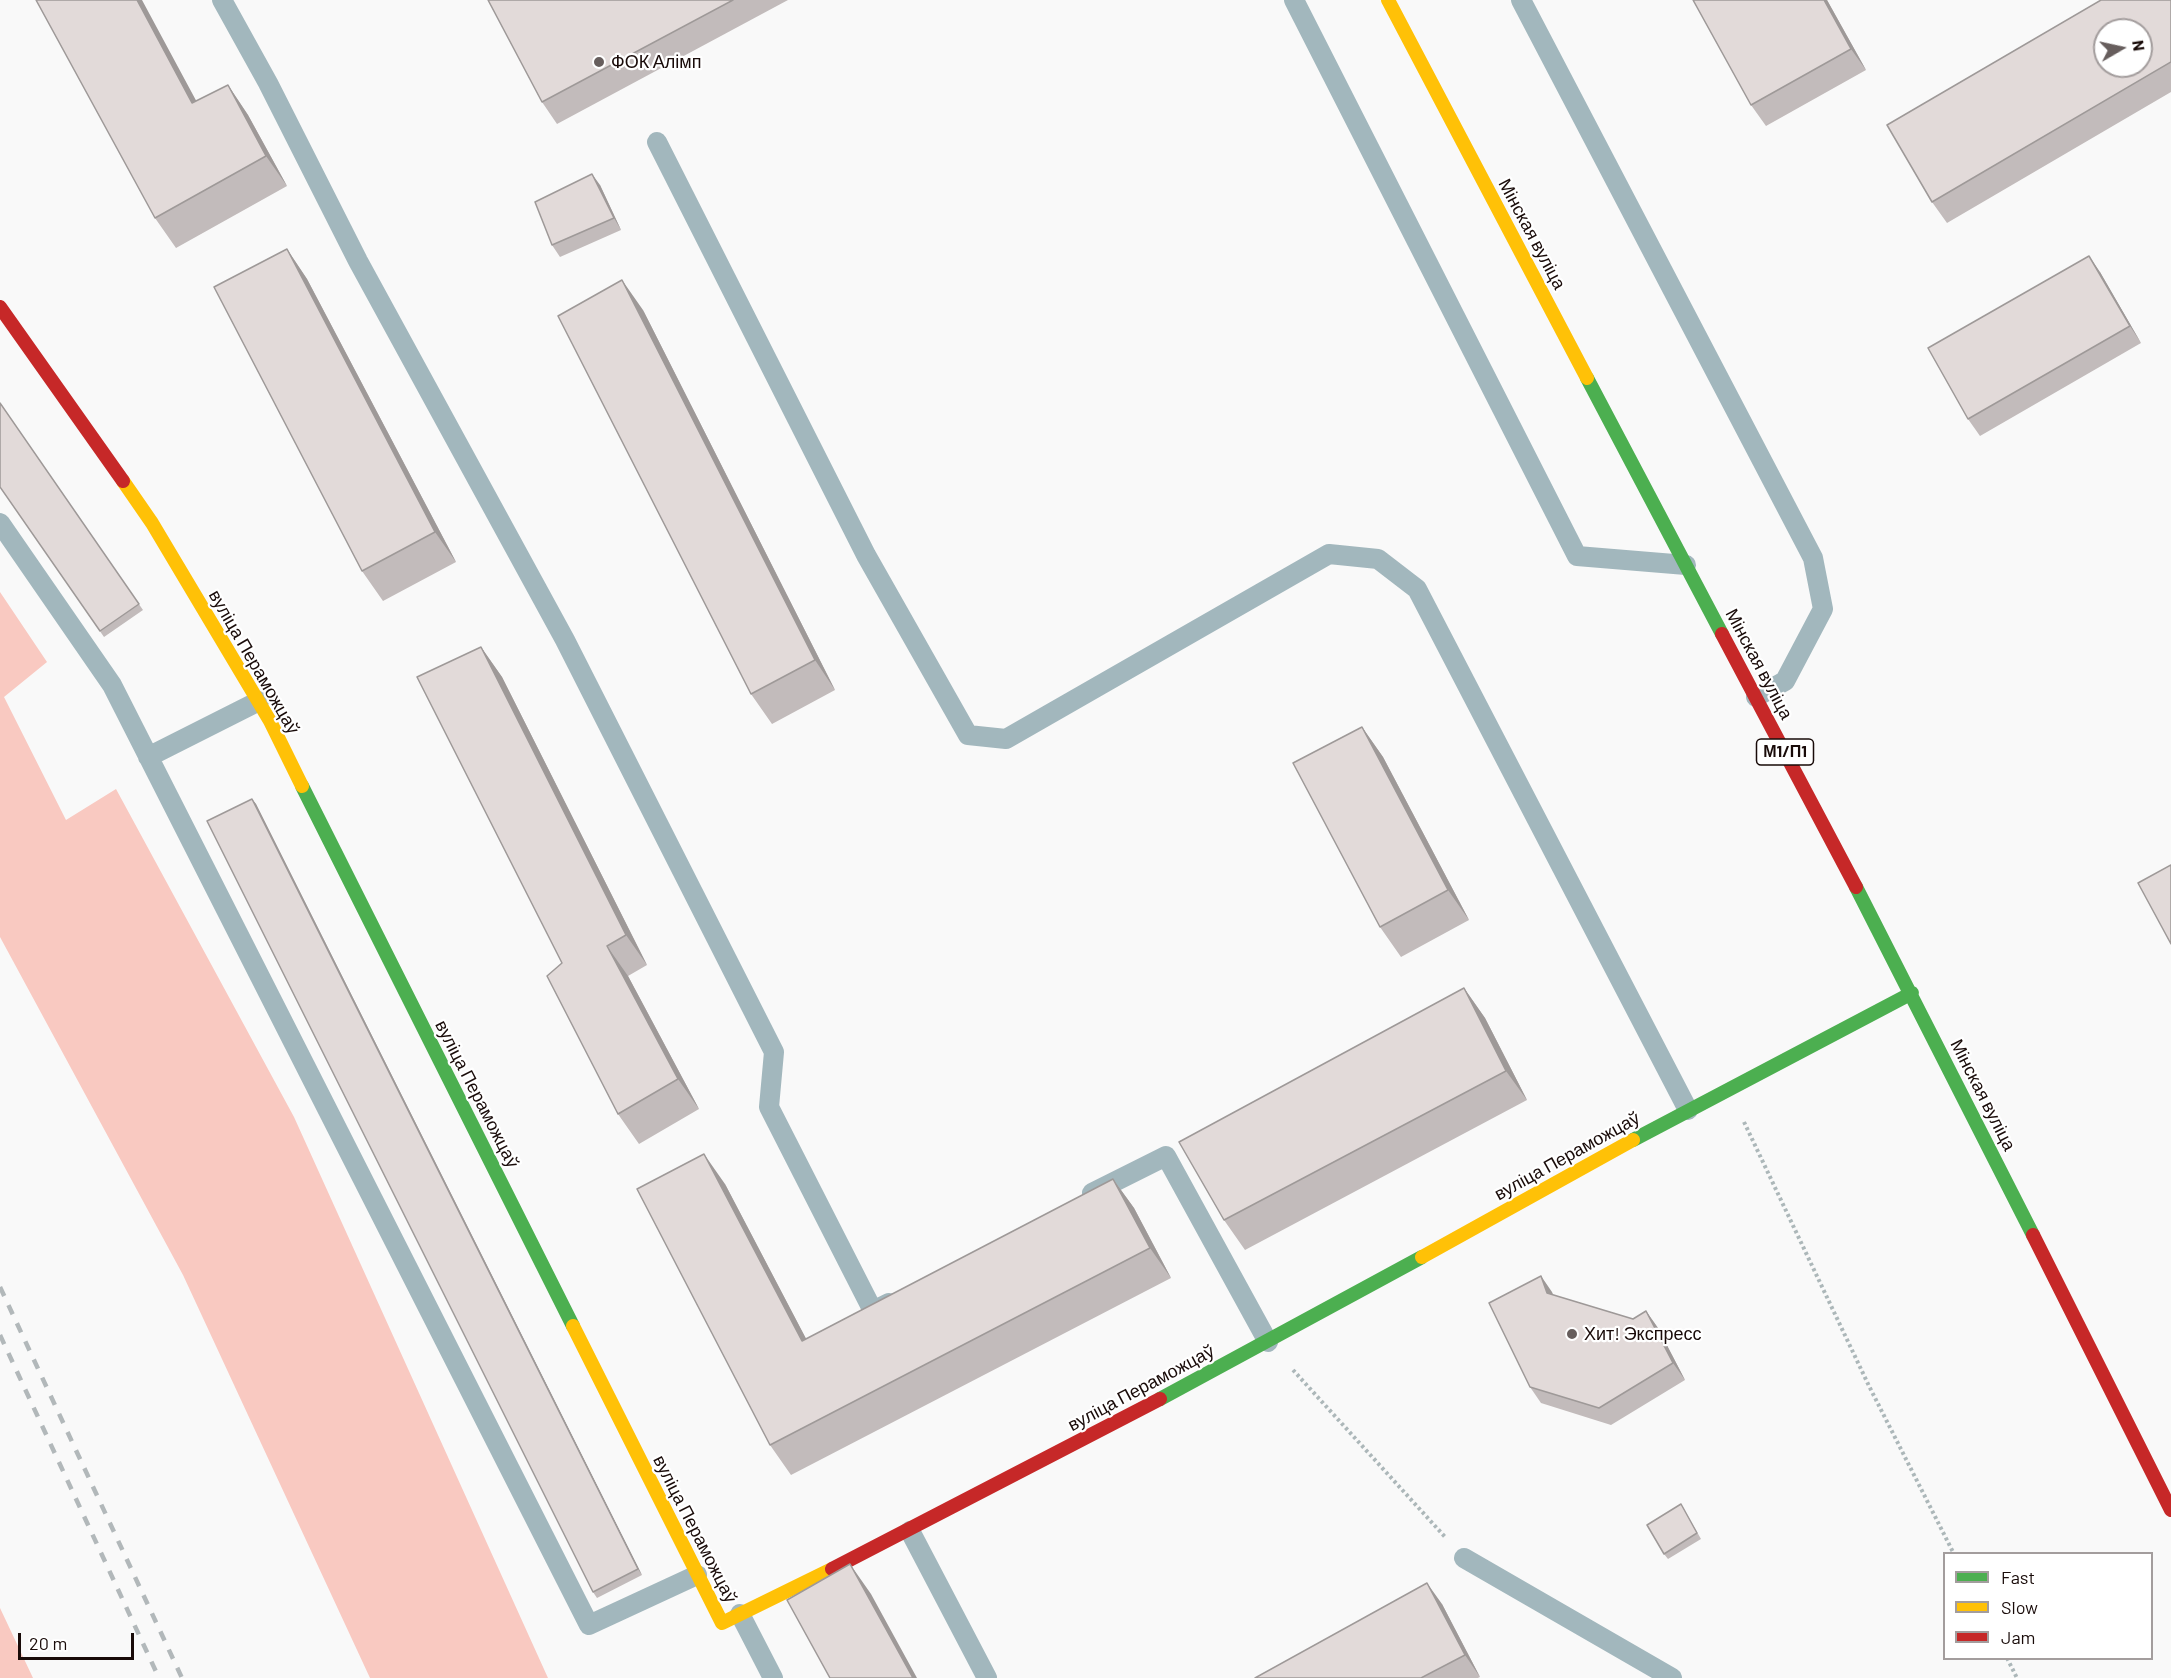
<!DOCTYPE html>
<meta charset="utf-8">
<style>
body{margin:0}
#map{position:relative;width:2171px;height:1678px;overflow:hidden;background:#f9f9f9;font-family:Barlow,sans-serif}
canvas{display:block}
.legend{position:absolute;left:1943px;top:1552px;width:210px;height:108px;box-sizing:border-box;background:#fff;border:2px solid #a39d9d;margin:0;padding:8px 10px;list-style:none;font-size:18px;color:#190b09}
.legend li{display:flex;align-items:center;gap:12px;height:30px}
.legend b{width:30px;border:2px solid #a39d9d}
.north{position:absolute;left:2093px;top:18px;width:60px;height:60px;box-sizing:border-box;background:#fff;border:2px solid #a39d9d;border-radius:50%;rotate:81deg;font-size:16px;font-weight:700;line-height:24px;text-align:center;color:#190b09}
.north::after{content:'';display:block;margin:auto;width:21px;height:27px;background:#675e5d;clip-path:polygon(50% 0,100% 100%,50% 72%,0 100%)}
.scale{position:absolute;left:18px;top:1633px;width:116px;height:27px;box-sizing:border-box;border:3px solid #190b09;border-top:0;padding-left:8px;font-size:18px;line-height:21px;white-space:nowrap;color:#190b09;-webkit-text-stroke:4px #fff;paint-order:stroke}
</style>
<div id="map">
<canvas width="2171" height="1678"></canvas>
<ul class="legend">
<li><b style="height:8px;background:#4caf50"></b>Fast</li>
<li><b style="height:8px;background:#ffc107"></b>Slow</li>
<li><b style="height:8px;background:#c62828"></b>Jam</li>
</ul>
<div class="north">N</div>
<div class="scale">20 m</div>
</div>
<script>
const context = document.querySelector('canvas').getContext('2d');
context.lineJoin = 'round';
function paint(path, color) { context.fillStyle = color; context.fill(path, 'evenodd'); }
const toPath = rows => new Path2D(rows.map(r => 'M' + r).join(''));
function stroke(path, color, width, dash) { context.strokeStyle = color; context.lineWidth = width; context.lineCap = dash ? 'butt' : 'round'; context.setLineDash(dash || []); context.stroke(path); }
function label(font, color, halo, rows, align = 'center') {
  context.font = font + ' Barlow,sans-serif'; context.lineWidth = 4.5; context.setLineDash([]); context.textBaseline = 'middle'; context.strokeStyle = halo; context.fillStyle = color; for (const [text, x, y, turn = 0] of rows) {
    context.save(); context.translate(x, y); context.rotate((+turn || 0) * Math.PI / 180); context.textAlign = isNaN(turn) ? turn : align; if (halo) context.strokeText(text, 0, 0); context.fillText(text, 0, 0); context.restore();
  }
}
const forest = toPath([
 [0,592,47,662,4,697,66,820,116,789,294,1117,548,1678,370,1678,183,1275,0,937],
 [0,1608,33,1678,0,1678]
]);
const path = toPath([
 [1744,1122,1869,1386,1954,1554],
 [1293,1370,1446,1538],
 [2007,1658,2017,1678]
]);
const lane = toPath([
 [222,0,268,83,358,261,565,640,774,1052,769,1107,873,1311,889,1303],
 [1294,0,1577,556,1686,565],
 [1521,0,1813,558,1823,609,1785,681,1756,697],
 [657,142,866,555,968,735,1006,739,1329,554,1378,559,1417,589,1688,1110],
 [0,523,112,685,589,1625,697,1575],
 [148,757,259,701],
 [1092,1193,1166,1156,1268,1342],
 [910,1531,987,1678],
 [1464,1558,1672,1678],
 [740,1614,773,1678]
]);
const fast = toPath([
 [1587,378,1722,634],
 [302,786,573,1326],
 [1856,887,2033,1235],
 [1633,1140,1912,993],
 [1160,1399,1422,1257]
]);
const slow = toPath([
 [1388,0,1587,378],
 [123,481,152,523,270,721,302,786],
 [1422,1257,1633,1140],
 [573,1326,722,1623,832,1569]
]);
const jam = toPath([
 [0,307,123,481],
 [1722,634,1856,887],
 [2033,1235,2171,1510],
 [832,1569,1160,1399]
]);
const rail = toPath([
 [0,1287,182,1678],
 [0,1335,159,1678]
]);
const wall = toPath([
 [488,0,788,0,557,124,542,102],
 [1827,0,1866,70,1766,126,1751,105],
 [2171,0,2171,92,1947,223,1932,202],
 [228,85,248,115,287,186,176,248,155,218,196,101],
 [600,185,621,230,560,257,552,245],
 [287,249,307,279,456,562,383,601,362,571],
 [2100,272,2141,343,1980,436,1968,419],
 [643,310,835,690,772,724,751,694],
 [0,403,143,610,104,637,0,487],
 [481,647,502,677,647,965,628,976,699,1109,639,1144,618,1114,562,963],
 [1362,727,1383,757,1469,920,1401,957,1380,927],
 [252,799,256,804,642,1575,597,1598,593,1592],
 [1464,988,1485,1018,1527,1100,1245,1250,1224,1220],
 [1113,1179,1134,1208,1171,1278,791,1475,770,1445,725,1184,806,1339],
 [1541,1276,1553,1295,1633,1319,1646,1311,1658,1328,1685,1380,1611,1425,1541,1403,1530,1387],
 [1681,1504,1701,1539,1668,1559,1664,1554],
 [1442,1604,1480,1677,1478,1678,1255,1678]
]);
const shadedWall = toPath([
 [137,0,142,0,213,132,192,103],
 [1824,0,1827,0,1866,70,1851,49],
 [228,85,248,115,287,186,266,156],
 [592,174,600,185,621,230,614,218],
 [287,249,307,279,456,562,435,532],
 [2089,256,2100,272,2141,343,2130,326],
 [622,280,643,310,835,690,815,660],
 [481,647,502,677,647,965,626,935],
 [1362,727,1383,757,1469,920,1448,890],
 [252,799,256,804,642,1575,638,1569],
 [607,946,628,976,699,1109,678,1079],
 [1464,988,1485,1018,1527,1100,1506,1071],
 [704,1154,725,1184,823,1371,802,1341],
 [1113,1179,1134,1208,1171,1278,1150,1248],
 [1541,1276,1552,1292,1559,1309,1547,1293],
 [1646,1311,1658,1328,1685,1380,1673,1363],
 [850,1564,871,1594,917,1678,913,1678],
 [1427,1583,1442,1604,1480,1677,1465,1655]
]);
const building = toPath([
 [36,0,137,0,192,103,228,85,266,156,155,218,36,0],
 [488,0,733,0,542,102,488,0],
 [1693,0,1824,0,1851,49,1751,105,1693,0],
 [2101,0,2171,0,2171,62,1932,202,1887,125,2101,0],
 [2105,30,2141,30,2141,66,2105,66,2105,30],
 [592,174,614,218,552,245,535,202,592,174],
 [287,249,435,532,362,571,214,287,287,249],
 [2089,256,2130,326,1968,419,1928,348,2089,256],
 [622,280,815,660,751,694,558,316,622,280],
 [0,403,139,604,100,631,0,487,0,403],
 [481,647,626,935,607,946,678,1079,618,1114,547,976,562,963,417,677,481,647],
 [1362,727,1448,890,1380,927,1293,763,1362,727],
 [252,799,638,1569,593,1592,207,821,252,799],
 [2171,865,2171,944,2138,883,2171,865],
 [1464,988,1506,1071,1224,1220,1179,1142,1464,988],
 [704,1154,802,1341,1113,1179,1150,1248,770,1445,637,1189,704,1154],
 [1541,1276,1547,1293,1633,1319,1646,1311,1673,1363,1599,1408,1530,1387,1489,1303,1541,1276],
 [1681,1504,1697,1533,1664,1554,1647,1525,1681,1504],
 [850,1564,913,1678,830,1678,787,1600,850,1564],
 [1427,1583,1465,1655,1421,1678,1255,1678,1427,1583]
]);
const markers = [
 [599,62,6,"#675e5d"],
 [1572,1334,6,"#675e5d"]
];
const shields = [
 [1785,752,57]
];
const shieldNames = [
 ["М1/П1",1785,752]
];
const poiNames = [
 ["ФОК Алімп",611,62],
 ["Хит! Экспресс",1584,1334]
];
const streetNames = [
 ["Мінская вуліца",1532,234,62],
 ["вуліца Пераможцаў",254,662,60],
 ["Мінская вуліца",1759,664,62],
 ["вуліца Пераможцаў",477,1094,63],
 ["Мінская вуліца",1983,1095,63],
 ["вуліца Пераможцаў",1567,1156,-29],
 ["вуліца Пераможцаў",1141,1388,-28],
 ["вуліца Пераможцаў",695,1529,63]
];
paint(forest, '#f9c9c1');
stroke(path, '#acb7b9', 4, [3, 3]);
stroke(lane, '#a2b7bd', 20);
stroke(fast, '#4caf50', 14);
stroke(slow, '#ffc107', 14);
stroke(jam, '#c62828', 14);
stroke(rail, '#b2b8ba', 4.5, [10, 10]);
paint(wall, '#c2bbbb');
paint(shadedWall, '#9e9998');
paint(building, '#e2dad9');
stroke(building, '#9e9998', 1.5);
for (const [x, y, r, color] of markers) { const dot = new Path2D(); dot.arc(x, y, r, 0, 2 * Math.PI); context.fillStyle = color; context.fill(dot); stroke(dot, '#fff', 2); }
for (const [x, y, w] of shields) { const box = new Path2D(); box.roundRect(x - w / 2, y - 13, w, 26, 4.5); context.fillStyle = '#fff'; context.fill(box); stroke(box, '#190b09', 1.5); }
label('bold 16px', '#190b09', null, shieldNames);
label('18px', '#190b09', '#fff', poiNames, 'left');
label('18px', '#190b09', '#fff', streetNames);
</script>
